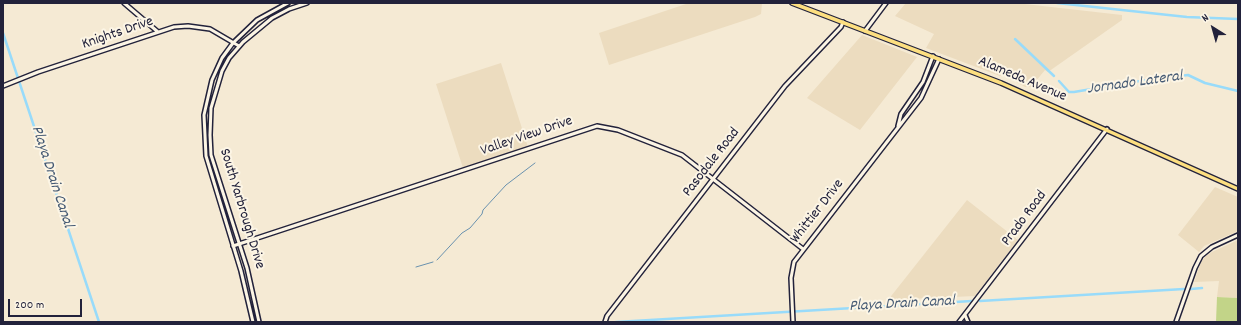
<!DOCTYPE html>
<style>
body{margin:0}
#map{position:relative;width:1241px;height:325px;overflow:hidden;background:#f5ead4;font-family:Dekko,sans-serif}
canvas{display:block}
.frame{position:absolute;inset:0;border:4px solid #22223b;pointer-events:none}
.north{position:absolute;left:1193px;top:8px;width:40px;height:40px;-webkit-text-stroke:3px #fcf5e5;paint-order:stroke;rotate:323deg;font-size:11px;font-weight:700;line-height:16px;text-align:center;color:#22223b}
.north::after{content:'';display:block;margin:auto;width:14px;height:18px;background:#22223b;clip-path:polygon(50% 0,100% 100%,50% 72%,0 100%)}
.scale{position:absolute;left:8px;top:299px;width:74px;height:18px;box-sizing:border-box;border:2px solid #22223b;border-top:0;padding-left:5px;font-size:12px;line-height:14px;white-space:nowrap;color:#22223b;-webkit-text-stroke:3px #fcf5e5;paint-order:stroke}
</style>
<div id="map">
<canvas width="1241" height="325"></canvas>
<div class="frame"></div>
<div class="north">N</div>
<div class="scale">200 m</div>
</div>
<script>
const context = document.querySelector('canvas').getContext('2d');
context.lineJoin = 'round';
function paint(path, color) { context.fillStyle = color; context.fill(path, 'evenodd'); }
const toPath = rows => new Path2D(rows.map(r => 'M' + r).join(''));
function stroke(path, color, width, dash) { context.strokeStyle = color; context.lineWidth = width; context.lineCap = dash ? 'butt' : 'round'; context.setLineDash(dash || []); context.stroke(path); }
function label(font, color, halo, rows, align = 'center') {
  context.font = font + ' Dekko,sans-serif'; context.lineWidth = 4; context.setLineDash([]); context.textBaseline = 'middle'; context.strokeStyle = halo; context.fillStyle = color; for (const [text, x, y, turn = 0] of rows) {
    context.save(); context.translate(x, y); context.rotate((+turn || 0) * Math.PI / 180); context.textAlign = isNaN(turn) ? turn : align; if (halo) context.strokeText(text, 0, 0); context.fillText(text, 0, 0); context.restore();
  }
}
const built = toPath([
 [689,3,762,3,761,14,755,17,609,65,599,33],
 [906,3,1016,3,1122,15,1122,20,1048,72,1045,70,1031,87,1025,87,1003,74,1000,76,926,48,934,34,895,16],
 [862,35,917,57,860,130,807,98],
 [501,63,528,147,463,168,436,84],
 [1215,187,1238,197,1238,231,1204,246,1199,252,1178,235],
 [967,200,1018,240,975,296,888,300],
 [1238,240,1238,298,1217,297,1219,281,1194,282,1201,262,1206,256,1212,252]
]);
const green = toPath([
 [1217,297,1238,298,1238,322,1216,322]
]);
const stream = toPath([
 [437,260,462,233,470,228,482,214,483,210,506,185,535,163],
 [416,267,433,262]
]);
const canal = toPath([
 [1057,3,1187,17,1238,19],
 [3,33,99,322],
 [1015,39,1054,76],
 [1059,81,1069,92,1074,92,1133,82,1188,75,1205,83,1238,91],
 [1191,289,1202,288],
 [980,301,1184,289],
 [616,322,972,301]
]);
const tertiary = toPath([
 [124,3,158,32],
 [865,31,886,3],
 [3,86,38,72,174,27,188,26,210,29,239,46],
 [898,126,901,114,923,82,933,56],
 [233,246,597,126,618,130,682,155,803,249],
 [965,315,968,322],
 [605,322,607,316,785,86,841,27,843,22],
 [793,322,791,278,794,262,921,98,939,59],
 [959,322,1107,129],
 [1176,322,1195,268,1201,256,1212,247,1238,235]
]);
const secondary = toPath([
 [253,322,241,271,206,156,204,115,212,80,222,58,233,43,257,20,288,3],
 [259,322,247,268,211,155,210,135,211,108,222,71,229,58,243,42,272,18,289,9,307,3]
]);
const primary = toPath([
 [792,3,1001,83,1238,189]
]);
const streetNames = [
 ["Knights Drive",118,34,-19],
 ["Alameda Avenue",1022,80,23],
 ["Valley View Drive",527,137,-19],
 ["Pasodale Road",712,163,-52],
 ["South Yarbrough Drive",241,209,73],
 ["Whittier Drive",818,212,-52],
 ["Prado Road",1025,219,-53]
];
const waterNames = [
 ["Jornado Lateral",1135,84,-8],
 ["Playa Drain Canal",51,177,72],
 ["Playa Drain Canal",902,305,-3]
];
paint(built, '#ecdcbf');
paint(green, '#c2d488');
stroke(stream, '#6991ae', 1);
stroke(canal, '#98dbfa', 2.5);
stroke(tertiary, '#22223b', 6);
stroke(secondary, '#22223b', 6);
stroke(primary, '#22223b', 6);
stroke(tertiary, '#fcf5e5', 3);
stroke(secondary, '#fcf5e5', 3);
stroke(primary, '#fddf80', 3.5);
label('15px', '#22223b', '#fcf5e5', streetNames);
label('italic 16px', '#455a74', '#fcf5e5', waterNames);
</script>
